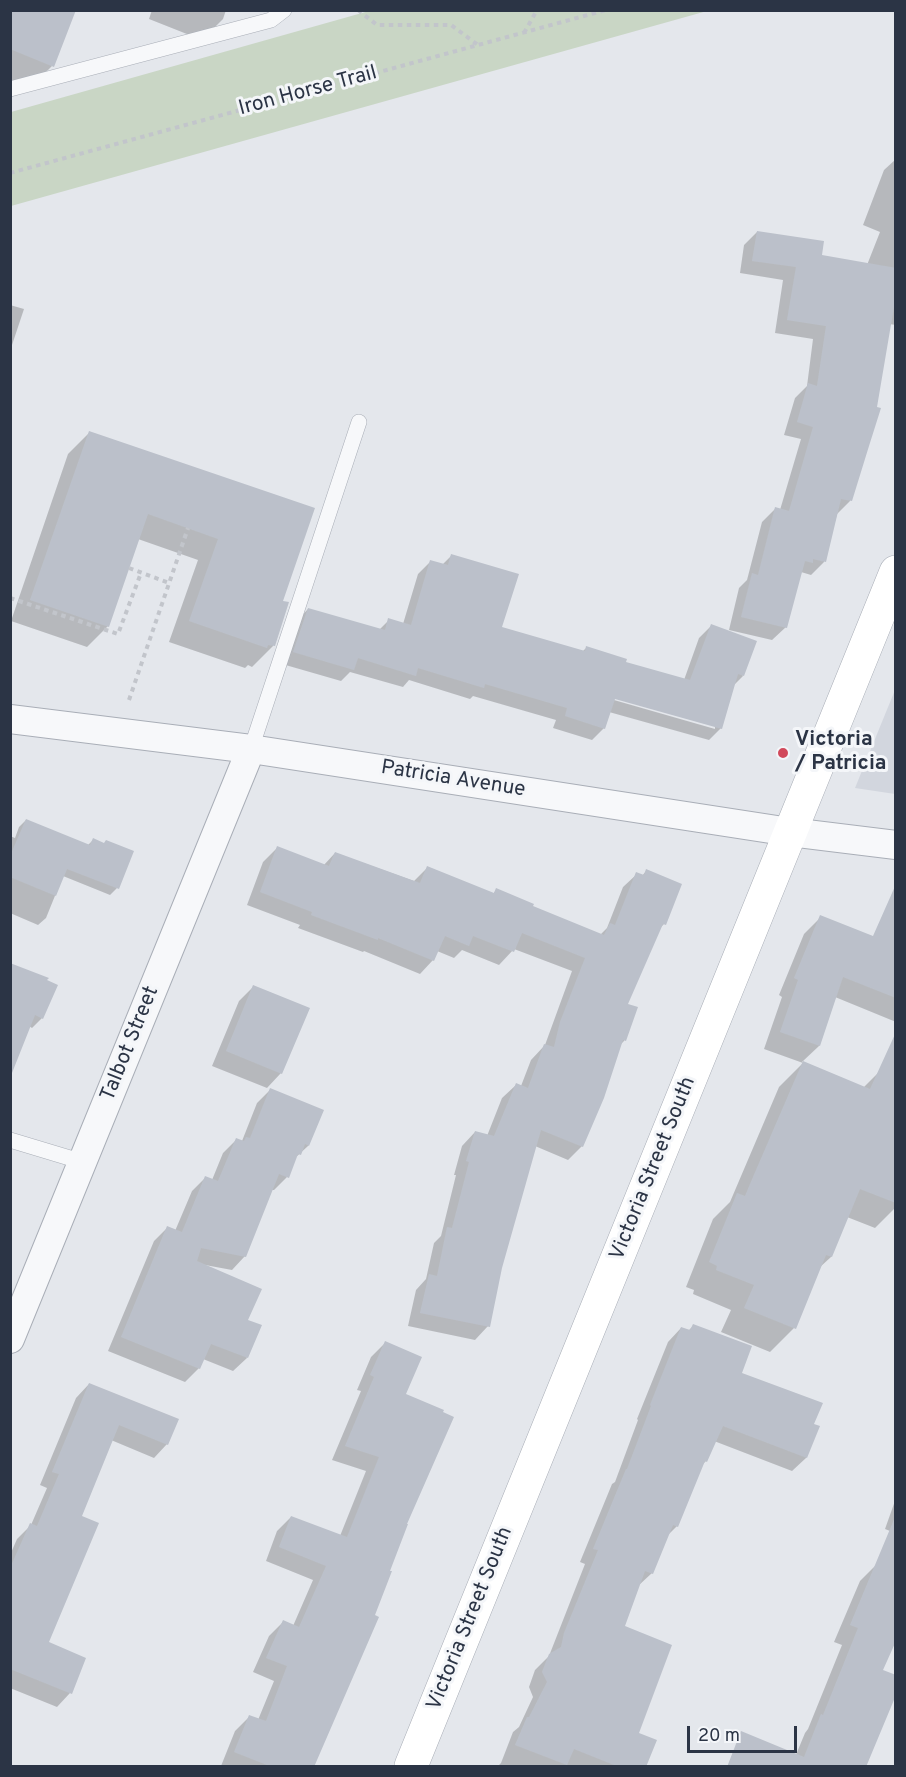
<!DOCTYPE html>
<style>
body{margin:0}
#map{position:relative;width:906px;height:1777px;overflow:hidden;background:#e4e7ec;font-family:Overpass,sans-serif}
canvas{display:block}
.frame{position:absolute;inset:0;border:12px solid #2b3445;pointer-events:none}
.scale{position:absolute;left:687px;top:1726px;width:110px;height:27px;box-sizing:border-box;border:3px solid #2b3445;border-top:0;padding-left:8px;font-size:18px;line-height:21px;white-space:nowrap;color:#2b3445;-webkit-text-stroke:4px #f4f6f9;paint-order:stroke}
</style>
<div id="map">
<canvas width="906" height="1777"></canvas>
<div class="frame"></div>
<div class="scale">20 m</div>
</div>
<script>
const context = document.querySelector('canvas').getContext('2d');
context.lineJoin = 'round';
function paint(path, color) { context.fillStyle = color; context.fill(path, 'evenodd'); }
const toPath = rows => new Path2D(rows.map(r => 'M' + r).join(''));
function stroke(path, color, width, dash) { context.strokeStyle = color; context.lineWidth = width; context.lineCap = dash ? 'butt' : 'round'; context.setLineDash(dash || []); context.stroke(path); }
function label(font, color, halo, rows, align = 'center') {
  context.font = font + ' Overpass,sans-serif'; context.lineWidth = 6; context.setLineDash([]); context.textBaseline = 'middle'; context.strokeStyle = halo; context.fillStyle = color; for (const [text, x, y, turn = 0] of rows) {
    context.save(); context.translate(x, y); context.rotate((+turn || 0) * Math.PI / 180); context.textAlign = isNaN(turn) ? turn : align; if (halo) context.strokeText(text, 0, 0); context.fillText(text, 0, 0); context.restore();
  }
}
const built = toPath([
 [895,690,895,794,855,788]
]);
const green = toPath([
 [369,11,707,11,11,206,11,112]
]);
const shadow = toPath([
 [10,10,52,66,26,92,10,86],
 [152,10,226,10,223,19,202,40,149,19],
 [896,159,896,325,889,324,850,501,837,514,824,562,811,575,801,572,786,627,772,640,729,630,739,588,747,580,762,522,775,509,780,510,801,439,784,435,795,398,807,386,813,339,775,333,783,280,740,273,744,245,757,232,821,257,867,265,880,232,863,225,884,170],
 [10,305,24,309,10,351],
 [89,433,313,509,281,602,273,646,252,667,248,665,245,668,169,642,198,560,138,539,108,626,87,647,11,621,68,454],
 [451,556,500,628,582,652,587,647,624,663,684,680,699,638,711,626,743,676,733,686,721,728,709,740,609,712,604,728,592,740,553,728,556,720,473,696,470,699,409,680,403,687,350,672,341,681,282,664,296,622,308,609,379,630,389,620,403,624,418,574,430,562,442,565],
 [608,695,715,725,715,729,607,698],
 [26,820,87,846,93,840,132,852,117,888,110,895,63,876,46,918,38,925,10,913,10,836,15,838,19,827],
 [277,848,323,866,335,853,414,881,427,868,493,894,496,890,531,906,600,935,607,928,623,887,637,874,642,876,646,871,664,924,659,929,626,1004,636,1008,624,1041,619,1046,582,1146,568,1160,535,1146,501,1267,488,1326,475,1340,408,1326,416,1290,426,1279,434,1243,441,1236,456,1175,454,1175,462,1146,475,1132,487,1136,502,1098,516,1085,521,1086,531,1060,545,1045,572,971,514,949,499,965,462,950,454,958,437,951,433,960,420,974,364,951,363,952,298,928,300,925,247,905,263,862],
 [821,917,872,937,896,942,896,1022,835,997,819,1046,802,1062,863,1088,879,1072,896,1079,896,1207,875,1228,847,1217,831,1257,819,1268,794,1328,770,1352,721,1332,731,1310,693,1294,694,1290,686,1287,713,1219,730,1202,779,1087,803,1063,764,1049,782,997,779,995,804,934],
 [10,965,42,1018,32,1028,29,1026],
 [253,987,281,1073,267,1088,212,1066,239,1001],
 [270,1090,322,1111,308,1146,295,1158,287,1177,274,1190,272,1190,245,1256,232,1270,205,1265,247,1358,233,1371,203,1359,199,1368,185,1382,108,1351,154,1241,167,1228,175,1231,192,1191,205,1178,212,1180,223,1153,237,1139,242,1141,257,1103],
 [693,1326,740,1374,812,1425,806,1458,792,1471,714,1441,706,1461,701,1466,677,1526,666,1537,652,1573,638,1586,623,1627,637,1734,644,1766,498,1766,501,1763,513,1732,519,1727,533,1697,529,1687,535,1670,549,1656,585,1564,580,1562,612,1484,615,1482,638,1420,637,1419,668,1342,681,1328,688,1331],
 [385,1343,404,1395,405,1525,313,1766,221,1766,235,1731,249,1717,258,1720,274,1681,253,1672,269,1636,283,1622,293,1626,313,1580,266,1561,277,1531,291,1517,340,1536,366,1471,332,1460,361,1391,357,1390,371,1357],
 [89,1384,167,1444,154,1458,111,1440,80,1517,47,1643,84,1659,70,1693,57,1707,10,1688,10,1555,17,1539,31,1525,47,1488,40,1485,76,1398],
 [896,1498,896,1637,881,1671,865,1766,793,1762,805,1733,808,1729,842,1645,834,1642,860,1581,877,1564,890,1531,885,1529]
]);
const building = toPath([
 [10,10,76,10,54,67,10,49],
 [757,231,824,241,822,255,896,268,896,295,877,407,881,408,869,446,852,501,841,499,826,562,813,559,813,563,805,561,787,628,741,617,752,573,758,575,775,507,789,511,813,427,797,422,808,383,817,386,826,326,787,320,796,267,752,261],
 [89,431,315,508,283,601,289,602,275,646,268,645,267,648,189,621,218,539,148,514,109,627,30,600],
 [451,554,519,574,502,627,585,651,586,646,627,659,626,662,690,680,711,624,757,641,744,676,738,674,722,729,615,699,605,729,565,716,567,708,485,684,484,688,418,668,416,676,358,658,354,670,293,652,308,608,385,630,388,618,411,625,430,560,448,565],
 [26,819,90,845,93,838,104,843,106,840,134,851,119,889,67,869,56,896,10,877,10,856],
 [277,846,329,866,335,852,420,883,427,866,494,893,496,888,534,904,533,906,604,935,610,923,615,925,636,872,644,875,646,869,682,884,666,925,663,924,628,1004,638,1007,626,1041,623,1040,604,1098,583,1147,541,1130,502,1268,490,1327,420,1313,429,1274,437,1276,447,1227,452,1228,469,1162,466,1161,475,1131,494,1136,516,1083,528,1088,544,1044,554,1047,560,1022,585,958,522,933,514,952,473,936,469,946,445,936,434,961,378,938,378,940,311,915,312,912,260,892],
 [896,884,896,998,843,977,820,1046,780,1032,798,980,794,978,820,915,873,936],
 [10,963,49,978,47,980,58,985,43,1019,35,1015,12,1073,10,1073],
 [253,985,310,1008,282,1074,226,1051],
 [896,1032,896,1203,860,1189,832,1257,826,1255,796,1329,744,1308,754,1285,716,1270,717,1266,709,1262,737,1193,745,1196,750,1184,803,1061,870,1089],
 [270,1088,324,1110,309,1146,305,1144,301,1155,298,1154,289,1178,279,1174,246,1257,201,1248,197,1261,262,1289,248,1320,262,1325,248,1358,211,1344,200,1369,121,1337,167,1226,182,1232,205,1176,218,1181,236,1138,244,1141,246,1137,250,1138],
 [693,1324,752,1346,742,1373,823,1403,814,1424,820,1426,807,1458,723,1426,707,1462,705,1461,678,1527,673,1525,653,1574,645,1571,625,1626,672,1645,639,1733,657,1740,646,1767,619,1767,574,1749,567,1765,515,1745,527,1717,529,1717,547,1682,542,1672,549,1654,561,1647,564,1633,598,1550,593,1549,626,1469,627,1469,651,1406,650,1405,681,1327,690,1330],
 [385,1341,422,1357,406,1394,444,1410,443,1412,454,1417,407,1524,408,1524,390,1571,392,1571,375,1615,379,1617,314,1767,272,1767,234,1752,249,1715,266,1721,287,1666,266,1658,283,1620,299,1627,326,1566,279,1547,291,1516,347,1537,379,1457,345,1446,374,1377,370,1375],
 [89,1383,179,1419,168,1445,119,1425,82,1516,99,1523,49,1642,86,1658,72,1694,10,1669,10,1568,30,1523,37,1526,59,1474,52,1472],
 [895,1517,896,1641,883,1670,896,1675,896,1695,866,1767,727,1767,741,1731,804,1757,821,1714,823,1715,858,1628,850,1625]
]);
const path = toPath([
 [358,10,377,25,451,25,478,45],
 [524,33,537,10],
 [10,173,606,10],
 [129,568,169,583],
 [10,598,118,634,141,573],
 [129,700,188,528]
]);
const service = toPath([
 [10,89,271,20,284,10],
 [251,749,359,422],
 [10,1140,83,1162]
]);
const minor = toPath([
 [10,719,251,749,790,832,896,845],
 [10,1339,251,749]
]);
const secondary = toPath([
 [411,1766,896,572]
]);
const markers = [
 [783,753,6,"#d1495b"]
];
const streetNames = [
 ["Iron Horse Trail",308,92,-15],
 ["Patricia Avenue",453,780,9],
 ["Talbot Street",131,1044,-68],
 ["Victoria Street South",654,1169,-68],
 ["Victoria Street South",471,1619,-68]
];
const poiNames = [
 ["Victoria",795,741],
 ["/ Patricia",795,765]
];
paint(built, '#d2d6de');
paint(green, '#c9d6c5');
paint(shadow, '#0003');
paint(building, '#bbc0ca');
stroke(service, '#a9aeb7', 16);
stroke(minor, '#a9aeb7', 30);
stroke(secondary, '#a9aeb7', 34);
stroke(path, '#c2c5cb', 4, [4.5, 4.5]);
stroke(service, '#f7f8fa', 15);
stroke(minor, '#f7f8fa', 28);
stroke(secondary, '#fff', 33);
for (const [x, y, r, color] of markers) { const dot = new Path2D(); dot.arc(x, y, r, 0, 2 * Math.PI); context.fillStyle = color; context.fill(dot); stroke(dot, '#f4f6f9', 2); }
label('21px', '#2b3445', '#f4f6f9', streetNames);
label('bold 21px', '#2b3445', '#f4f6f9', poiNames, 'left');
</script>
